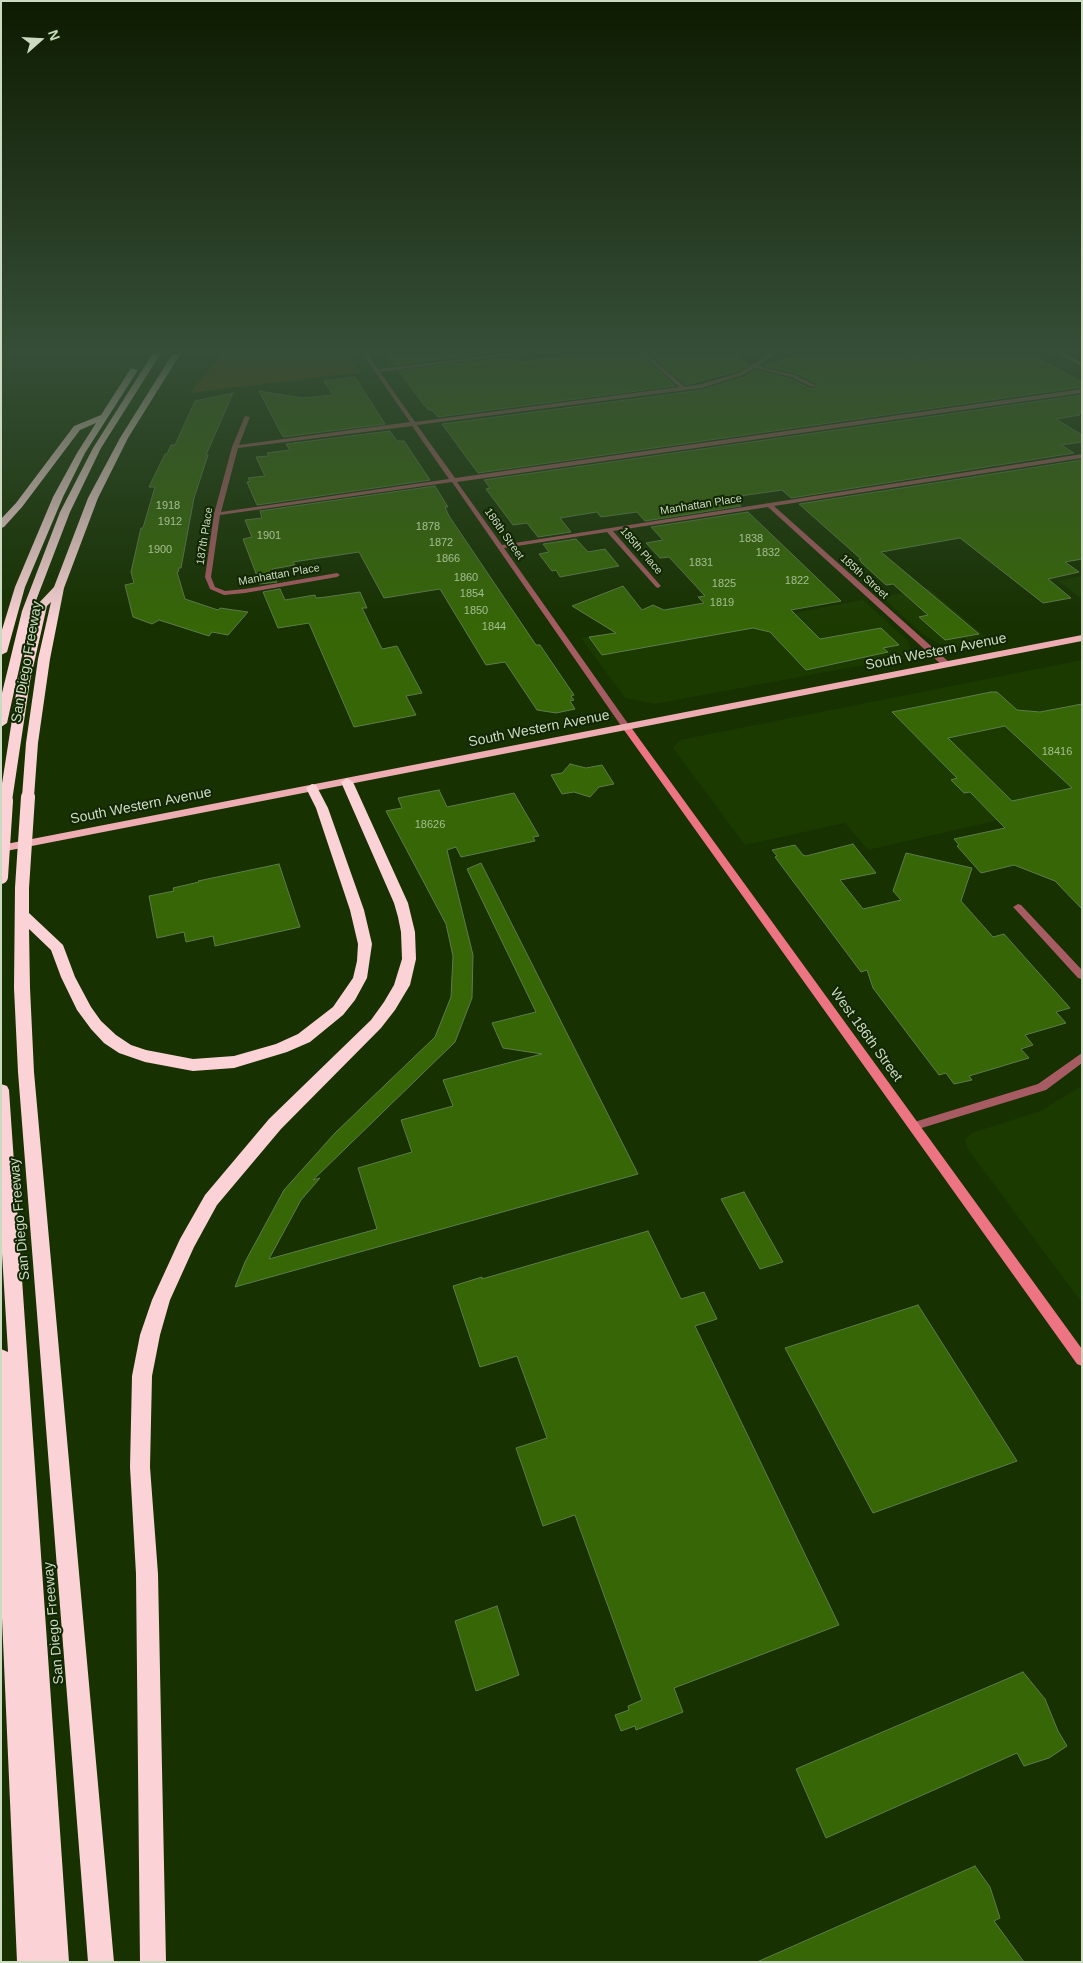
<!DOCTYPE html>
<style>
body{margin:0}
#map{position:relative;width:1083px;height:1963px;overflow:hidden;background:#173100;font-family:Helvetica,sans-serif}
canvas{display:block}
.frame{position:absolute;inset:0;border:2px solid #cadbc1;pointer-events:none}
.north{position:absolute;left:15px;top:15px;width:50px;height:50px;-webkit-text-stroke:4px #122603;paint-order:stroke;rotate:71deg;font-size:14px;font-weight:700;line-height:20px;text-align:center;color:#cadbc1}
.north::after{content:'';display:block;margin:auto;width:18px;height:22px;background:#cadbc1;clip-path:polygon(50% 0,100% 100%,50% 72%,0 100%)}
</style>
<div id="map">
<canvas width="1083" height="1963"></canvas>
<div class="frame"></div>
<div class="north">N</div>
</div>
<script>
const context = document.querySelector('canvas').getContext('2d');
context.lineJoin = 'round';
function paint(path, color) { context.fillStyle = color; context.fill(path, 'evenodd'); }
const toPath = rows => new Path2D(rows.map(r => 'M' + r).join(''));
function stroke(path, color, width, dash) { context.strokeStyle = color; context.lineWidth = width; context.lineCap = dash ? 'butt' : 'round'; context.setLineDash(dash || []); context.stroke(path); }
function label(font, color, halo, rows, align = 'center') {
  context.font = font + ' Helvetica,sans-serif'; context.lineWidth = 4; context.setLineDash([]); context.textBaseline = 'middle'; context.strokeStyle = halo; context.fillStyle = color; for (const [text, x, y, turn = 0] of rows) {
    context.save(); context.translate(x, y); context.rotate((+turn || 0) * Math.PI / 180); context.textAlign = isNaN(turn) ? turn : align; if (halo) context.strokeText(text, 0, 0); context.fillText(text, 0, 0); context.restore();
  }
}
const built = toPath([
 [1082,576,1082,599,1058,581],
 [928,588,991,641,959,647,937,643,919,631,882,597],
 [863,600,908,641,911,650,901,658,655,704,625,698,581,638,785,602,795,613],
 [1082,660,1082,801,868,850,845,823,745,845,673,748,680,740],
 [1082,1086,1082,1303,967,1148,965,1140,972,1133,1040,1111]
]);
const green = toPath([
 [223,353,347,353,360,372,190,393]
]);
const building = toPath([
 [385,353,492,353,394,365,385,353],
 [593,353,639,353,675,386,438,417,432,410,429,410,424,405,399,371,519,356,520,362,593,353],
 [649,353,739,353,740,358,749,365,738,371,686,385,649,353],
 [805,353,905,353,916,362,923,359,917,353,1028,353,1082,382,1082,387,478,473,442,424,702,390,744,377,755,370,790,379,811,389,817,388,818,384,796,373,765,366,805,353],
 [355,377,385,424,283,437,259,391,303,398,333,395,324,381,355,377],
 [233,393,206,455,208,455,194,498,181,568,178,568,179,571,177,572,185,599,218,610,220,608,248,612,228,635,212,632,209,636,159,620,152,624,133,617,125,585,134,583,131,572,141,528,143,528,155,487,149,487,165,454,167,454,171,445,175,445,195,401,233,393],
 [1082,395,1082,413,1078,413,1080,415,1056,419,1082,435,1082,442,1061,445,1074,453,791,498,782,490,733,497,741,506,645,521,637,512,601,517,597,512,560,518,571,532,538,537,527,523,513,525,486,489,490,488,484,480,1082,395],
 [390,431,397,441,404,441,430,480,257,505,247,482,250,481,248,478,265,476,256,457,269,456,267,453,290,450,286,444,390,431],
 [1082,460,1082,559,1065,562,1079,572,1048,579,1071,598,1043,603,960,538,881,552,979,634,945,640,919,617,928,615,893,584,886,585,862,563,859,559,861,559,799,504,1082,460],
 [435,486,448,507,445,507,449,516,536,645,540,645,574,695,571,696,574,700,570,701,575,709,556,713,537,710,505,662,486,665,440,589,384,598,359,552,293,562,295,565,272,569,277,582,260,584,243,539,252,537,245,520,262,518,260,511,435,486],
 [748,512,841,601,791,610,820,639,881,628,899,645,883,648,888,652,806,670,770,632,753,628,602,655,589,637,616,633,572,606,623,586,642,610,653,605,664,610,704,603,698,597,705,596,669,557,660,558,646,543,663,540,651,527,748,512],
 [576,539,588,552,605,549,619,566,560,577,556,570,552,571,539,554,549,552,543,544,576,539],
 [280,589,285,600,315,595,316,598,326,597,360,592,367,608,362,608,382,649,397,646,422,693,406,696,416,715,354,727,309,623,278,628,263,592,280,589],
 [991,692,997,692,1017,710,1040,712,1082,704,1082,909,1055,881,1014,865,981,873,957,846,959,845,954,839,1005,828,970,792,964,793,951,780,957,778,892,712,991,692],
 [1005,726,1072,788,1012,801,948,738,1005,726],
 [570,764,586,768,602,765,614,784,599,787,590,797,574,792,562,794,551,775,562,773,570,764],
 [439,790,447,807,514,793,539,836,533,837,535,841,461,857,456,847,447,850,473,955,472,998,455,1042,313,1180,320,1178,301,1200,269,1259,377,1229,358,1168,412,1152,401,1120,453,1106,443,1080,542,1054,503,1048,492,1023,536,1012,467,869,481,863,638,1174,235,1287,245,1262,284,1190,335,1133,435,1037,451,997,453,956,446,924,386,811,402,808,398,798,439,790],
 [853,844,876,873,840,880,863,909,901,900,893,891,906,853,972,868,961,901,993,937,1004,934,1070,1008,1056,1012,1066,1023,1025,1035,1033,1045,1021,1049,1029,1058,969,1076,972,1080,954,1084,946,1073,939,1075,873,988,867,970,861,972,775,857,777,856,772,850,795,845,803,855,806,856,853,844],
 [279,864,300,927,215,946,213,936,186,942,184,932,157,938,149,896,174,891,173,888,199,882,198,881,279,864],
 [744,1192,783,1262,760,1269,721,1199,744,1192],
 [648,1231,681,1299,704,1292,717,1319,695,1326,839,1625,674,1688,683,1712,636,1730,635,1726,621,1731,615,1715,629,1710,628,1706,642,1700,575,1515,543,1526,516,1448,547,1438,517,1356,480,1367,453,1286,482,1277,482,1279,648,1231],
 [918,1305,1017,1461,873,1513,785,1348,918,1305],
 [497,1606,519,1675,476,1691,455,1621,497,1606],
 [1023,1672,1045,1699,1058,1731,1067,1746,1049,1758,1024,1766,1017,1753,826,1838,796,1769,1023,1672],
 [975,1866,990,1887,1000,1918,994,1921,1024,1962,757,1962,975,1866]
]);
const street = toPath([
 [362,353,367,353,378,369,510,353,527,353,380,372,415,422,679,387,641,353,646,353,685,387,701,384,739,373,771,353,777,353,758,366,795,375,817,386,812,387,791,377,755,368,743,375,702,388,417,425,455,478,1082,389,1082,393,457,482,502,545,1082,454,1082,458,774,506,950,663,951,665,947,667,944,667,768,507,613,531,660,585,661,586,658,588,656,587,607,532,504,548,631,728,627,730,624,730,452,482,220,515,211,577,215,587,225,591,245,589,337,573,340,575,337,577,245,593,224,595,210,589,205,577,214,514,232,447,245,416,250,417,239,445,410,422,362,353],
 [412,426,449,479,221,512,238,448,412,426],
 [907,353,913,353,921,359,916,360,907,353],
 [1018,904,1021,905,1082,970,1082,979,1078,978,1015,909,1013,907,1018,904],
 [1082,1053,1082,1063,1046,1090,915,1130,911,1129,909,1126,911,1123,1038,1084,1082,1053]
]);
const secondary = toPath([
 [1058,353,1064,353,1082,363,1082,366,1058,353],
 [624,726,630,726,1082,1349,1082,1366,1077,1364,624,730,624,726]
]);
const primary = toPath([
 [1082,635,1082,641,1,852,1,845,1082,635]
]);
const highway = toPath([
 [153,353,161,353,101,448,70,512,32,611,7,723,1,727,1,697,22,611,60,512,93,448,153,353],
 [173,353,181,353,128,438,98,498,64,588,50,659,38,743,34,797,28,801,22,797,26,743,38,659,51,602,47,606,30,681,12,801,11,804,1,804,1,790,18,681,37,605,54,587,88,498,120,438,173,353],
 [131,368,138,370,85,453,63,497,25,587,7,652,1,655,1,633,15,587,53,497,77,453,96,423,80,430,22,507,4,527,1,528,1,519,16,503,74,426,101,415,131,368],
 [347,778,353,782,408,903,415,932,416,959,410,985,395,1010,381,1028,281,1129,217,1205,194,1247,170,1300,160,1335,152,1376,150,1467,158,1574,166,1962,140,1962,136,1574,130,1467,132,1376,140,1335,152,1300,180,1239,205,1195,269,1119,371,1020,384,1002,394,985,402,959,401,932,398,917,394,903,341,782,347,778],
 [312,784,316,785,328,808,364,910,372,944,367,978,355,1000,343,1015,310,1042,287,1052,234,1068,193,1071,145,1062,119,1053,104,1043,91,1029,77,1010,61,977,51,950,29,929,30,988,34,1072,114,1962,88,1962,18,1072,14,988,15,888,17,885,27,885,29,888,29,913,63,945,75,977,91,1007,101,1021,116,1035,131,1045,146,1050,193,1059,234,1056,276,1044,298,1034,333,1007,353,978,357,961,358,944,350,910,316,808,306,788,312,784],
 [1,1084,7,1086,9,1090,69,1962,17,1962,1,1595,1,1349,8,1352,1,1237,1,1084]
]);
const highwayBridge = toPath([
 [1,877,6,801],
 [22,888,28,797]
]);
const farStreetnames = [
 ["Manhattan Place",701,505,-9],
 ["186th Street",504,534,55],
 ["187th Place",205,536,-81],
 ["185th Place",641,551,49],
 ["Manhattan Place",279,575,-10],
 ["185th Street",864,577,42]
];
const numberNames = [
 ["1918",168,506],
 ["1912",170,522],
 ["1878",428,527],
 ["1901",269,536],
 ["1838",751,539],
 ["1872",441,543],
 ["1900",160,550],
 ["1832",768,553],
 ["1866",448,559],
 ["1831",701,563],
 ["1860",466,578],
 ["1822",797,581],
 ["1825",724,584],
 ["1854",472,594],
 ["1819",722,603],
 ["1850",476,611],
 ["1844",494,627],
 ["18416",1057,752],
 ["18626",430,825]
];
const streetNames = [
 ["South Western Avenue",936,652,-11],
 ["San Diego Freeway",27,662,-80],
 ["South Western Avenue",539,729,-11],
 ["South Western Avenue",141,806,-11],
 ["West 186th Street",866,1035,54],
 ["San Diego Freeway",20,1219,-95],
 ["San Diego Freeway",54,1623,-95]
];
paint(built, '#1b3a00');
paint(green, '#5c3c07');
paint(building, '#366606');
stroke(building, '#5d7c4b', 1);
paint(street, '#a75b63');
paint(secondary, '#ed7482');
paint(primary, '#edadb2');
paint(highway, '#fbd3d6');
stroke(highwayBridge, '#fbd3d6', 14);
const sky = context.createLinearGradient(0, 0, 0, 628);
sky.addColorStop(0, '#0d1b00');
sky.addColorStop(0.56, '#364e37');
sky.addColorStop(1, '#364e3700');
context.fillStyle = sky;
context.fillRect(0, 0, 1083, 628);
label('11px', '#cadbc1', '#122603', farStreetnames);
label('11px', '#a5be92', null, numberNames);
label('14px', '#cadbc1', '#122603', streetNames);
</script>
